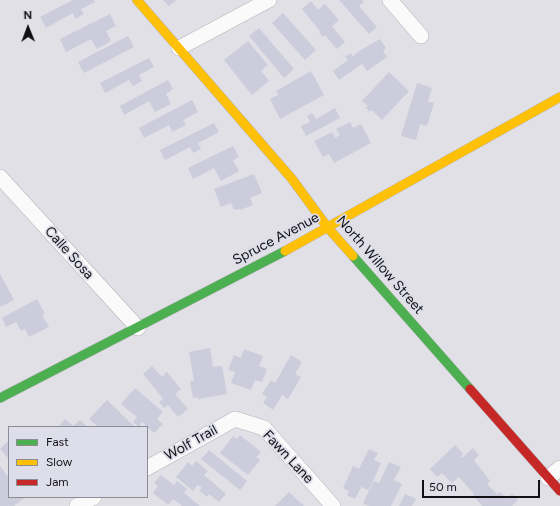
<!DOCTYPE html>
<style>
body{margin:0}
#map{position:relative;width:560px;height:506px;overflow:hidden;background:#e0e0e6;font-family:Figtree,sans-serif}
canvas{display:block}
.legend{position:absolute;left:8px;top:426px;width:140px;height:72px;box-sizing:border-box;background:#dddee9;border:1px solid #8b8c94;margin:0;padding:5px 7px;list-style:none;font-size:12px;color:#111114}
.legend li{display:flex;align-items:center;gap:8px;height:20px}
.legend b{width:20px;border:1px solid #8b8c94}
.north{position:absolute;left:8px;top:8px;width:40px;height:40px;-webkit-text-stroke:3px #dddee9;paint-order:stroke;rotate:359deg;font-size:11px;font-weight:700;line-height:16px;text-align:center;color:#111114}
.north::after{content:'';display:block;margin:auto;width:14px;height:18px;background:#111114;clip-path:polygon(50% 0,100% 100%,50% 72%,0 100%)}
.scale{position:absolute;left:422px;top:480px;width:118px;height:18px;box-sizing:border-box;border:2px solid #111114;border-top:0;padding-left:5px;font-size:12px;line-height:14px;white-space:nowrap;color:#111114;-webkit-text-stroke:3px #dddee9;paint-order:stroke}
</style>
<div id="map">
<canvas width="560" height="506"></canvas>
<ul class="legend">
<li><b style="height:5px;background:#4caf50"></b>Fast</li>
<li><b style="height:5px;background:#ffc107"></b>Slow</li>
<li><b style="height:5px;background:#c62828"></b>Jam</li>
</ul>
<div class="north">N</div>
<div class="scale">50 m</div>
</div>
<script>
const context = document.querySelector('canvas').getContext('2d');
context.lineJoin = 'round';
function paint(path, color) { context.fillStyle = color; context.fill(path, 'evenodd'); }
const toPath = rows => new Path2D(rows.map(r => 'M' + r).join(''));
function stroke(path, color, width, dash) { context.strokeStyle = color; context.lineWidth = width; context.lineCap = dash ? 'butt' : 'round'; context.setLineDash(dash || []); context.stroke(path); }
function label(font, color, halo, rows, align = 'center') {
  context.font = font + ' Figtree,sans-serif'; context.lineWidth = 3.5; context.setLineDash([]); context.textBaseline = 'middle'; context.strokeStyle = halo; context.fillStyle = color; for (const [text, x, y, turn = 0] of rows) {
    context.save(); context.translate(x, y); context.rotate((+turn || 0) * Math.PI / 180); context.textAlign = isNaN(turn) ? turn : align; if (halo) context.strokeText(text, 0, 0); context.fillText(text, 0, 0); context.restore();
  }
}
const building = toPath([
 [73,0,94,0,95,2,81,9,84,14,75,19,73,13,46,28,40,17],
 [163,0,176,0,169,6],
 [339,0,362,0,364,2,359,6,377,27,369,34],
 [311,1,318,10,325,4,339,20,332,26,345,42,337,49,325,35,323,37,319,32,320,31,302,9],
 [283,13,316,50,305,60,272,23],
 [110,14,116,26,106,31,111,41,97,49,91,39,66,52,60,39],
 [259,28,294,69,284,78,249,36],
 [128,36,134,47,84,73,78,62],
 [380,39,386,48,383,51,387,57,367,71,362,64,339,80,333,71,348,60,345,57,351,53,353,57,357,52,358,54,359,51],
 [248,41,268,65,261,71,269,81,252,95,224,60],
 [149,58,154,67,139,75,142,81,133,86,129,80,105,93,100,83],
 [311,71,324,95,280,119,270,99,278,95,276,91],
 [389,72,409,91,382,120,372,110,370,112,366,108,368,106,362,101],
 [168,80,173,89,166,94,171,104,155,112,149,101,124,115,120,106],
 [417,83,432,88,428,102,434,103,427,126,420,124,416,140,401,136],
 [192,100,198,112,183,120,186,125,172,132,169,125,144,138,139,128],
 [335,108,340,118,306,136,301,126,310,122,307,116,312,113,316,119],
 [350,122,353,128,361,124,371,143,334,163,329,154,323,157,314,141,332,132,335,138,340,135,336,129],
 [214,123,219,132,198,143,201,149,193,153,190,147,165,160,160,150],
 [233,146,239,157,233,160,239,171,221,181,214,168,193,179,188,168],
 [254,174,262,193,250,198,253,205,240,210,240,209,234,210,231,203,221,207,214,189],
 [0,274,14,300,0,307],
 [37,299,45,314,42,315,49,327,29,337,25,329,21,331,16,322,6,327,2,318],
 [210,348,213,367,222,366,227,394,198,399,198,397,193,398,190,381,194,381,189,352],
 [244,349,263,356,259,366,267,369,262,382,255,380,251,390,231,383,235,372,228,370,234,355,241,358],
 [291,355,302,362,295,374,301,377,288,399,282,395,273,410,263,403,267,397,262,394,271,380,275,383],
 [152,366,162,377,167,372,181,389,175,394,188,409,178,417,168,405,164,408,159,402,163,399,143,374],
 [135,388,163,412,157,419,163,424,154,433,142,422,139,427,133,422,137,417,121,404],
 [107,400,135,427,98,427,89,419],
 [65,419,73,426,80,420,88,427,58,427],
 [240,435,261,452,256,457,260,460,248,475,220,453,233,436,237,439],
 [9,440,9,459,0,449],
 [455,445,463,454,461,457,462,458,473,448,479,455,474,460,490,481,487,484,497,494,500,492,507,499,512,494,518,500,512,506,482,506,473,495,474,494,459,477,452,483,442,473,437,477,430,469],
 [369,449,378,453,374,460,381,463,369,490,361,487,355,499,347,495,349,491,343,488,353,466,359,469],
 [209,450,247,481,240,490,201,459],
 [196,461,208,471,204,475,226,494,219,502,209,494,207,497,199,490,202,488,198,485,193,491,176,477,188,462,192,466],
 [389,462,401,467,394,480,402,484,391,506,369,506,363,503,374,481,379,483],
 [0,466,9,478,9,497,24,498,14,506,0,506],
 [161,475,174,485,177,481,187,489,184,493,200,506,182,506,173,499,168,505,153,493,158,486,154,483],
 [289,492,304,506,275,506],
 [405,494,416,499,412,506,399,506]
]);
const street = toPath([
 [390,0,421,36],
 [179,48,269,0],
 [0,177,138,328],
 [147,468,235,419,264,428,333,506],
 [548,478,560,468],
 [77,506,94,497]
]);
const fast = toPath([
 [353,256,470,389],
 [0,398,285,251]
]);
const slow = toPath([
 [137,0,292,179,328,228,353,256],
 [285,251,560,97]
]);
const jam = toPath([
 [470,389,560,491]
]);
const streetNames = [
 ["Spruce Avenue",276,239,-28],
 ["Calle Sosa",69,253,48],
 ["North Willow Street",380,265,49],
 ["Wolf Trail",191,443,-29],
 ["Fawn Lane",288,457,47]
];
paint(building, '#ccccdc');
stroke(street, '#b4b4b8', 16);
stroke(fast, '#b4b4b8', 10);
stroke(slow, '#b4b4b8', 10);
stroke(jam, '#b4b4b8', 10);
stroke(street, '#fafafb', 15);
stroke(fast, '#4caf50', 9);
stroke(slow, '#ffc107', 9);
stroke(jam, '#c62828', 9);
label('14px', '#111114', '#dddee9', streetNames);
</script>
